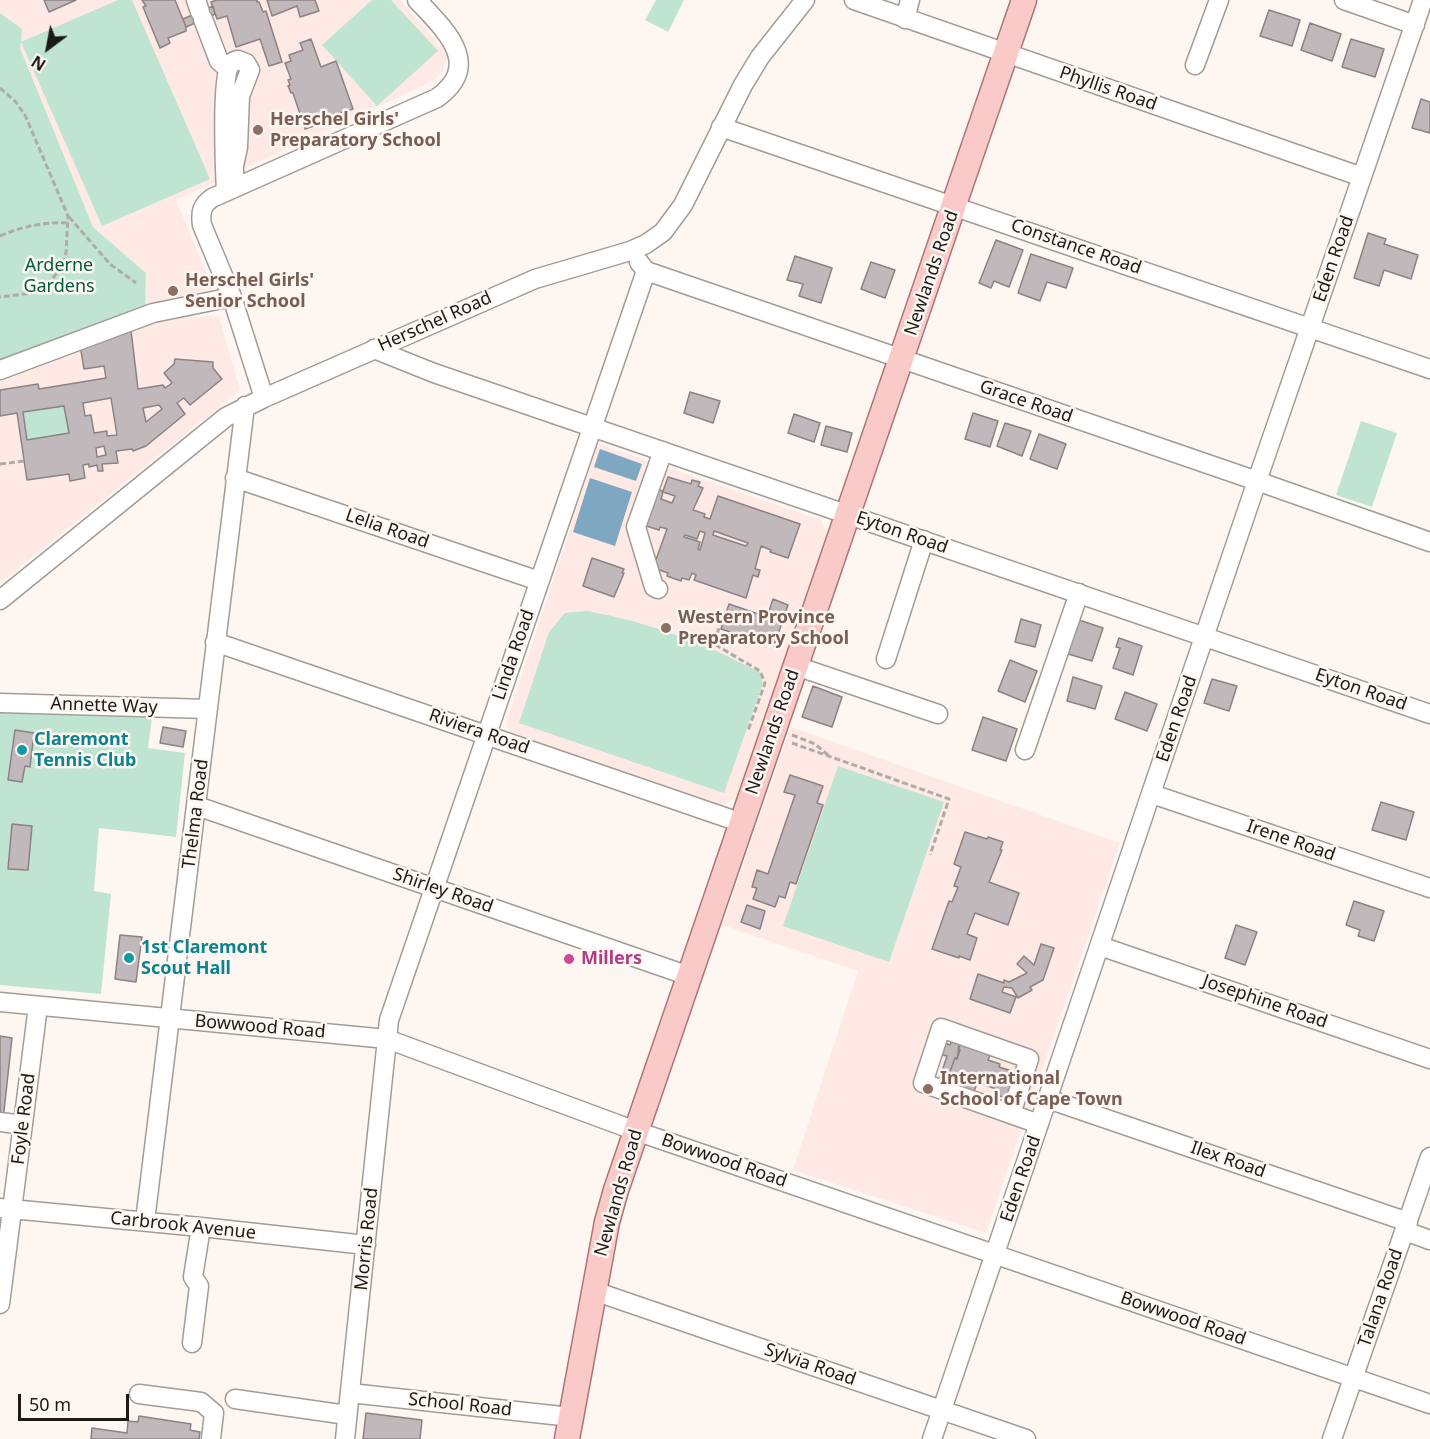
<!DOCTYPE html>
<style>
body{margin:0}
#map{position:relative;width:1430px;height:1439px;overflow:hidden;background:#fef7f1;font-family:"Noto Sans",sans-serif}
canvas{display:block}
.north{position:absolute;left:18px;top:18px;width:60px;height:60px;-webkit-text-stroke:4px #fef7f1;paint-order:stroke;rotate:212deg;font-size:16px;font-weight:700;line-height:24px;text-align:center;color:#1d1b18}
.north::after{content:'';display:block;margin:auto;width:21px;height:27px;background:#1d1b18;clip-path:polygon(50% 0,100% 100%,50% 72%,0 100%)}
.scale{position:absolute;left:18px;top:1394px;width:111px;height:27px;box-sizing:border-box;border:3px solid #1d1b18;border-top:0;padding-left:8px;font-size:18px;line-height:21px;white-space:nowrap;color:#1d1b18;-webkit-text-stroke:4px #fef7f1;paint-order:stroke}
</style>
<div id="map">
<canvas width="1430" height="1439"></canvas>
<div class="north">N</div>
<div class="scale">50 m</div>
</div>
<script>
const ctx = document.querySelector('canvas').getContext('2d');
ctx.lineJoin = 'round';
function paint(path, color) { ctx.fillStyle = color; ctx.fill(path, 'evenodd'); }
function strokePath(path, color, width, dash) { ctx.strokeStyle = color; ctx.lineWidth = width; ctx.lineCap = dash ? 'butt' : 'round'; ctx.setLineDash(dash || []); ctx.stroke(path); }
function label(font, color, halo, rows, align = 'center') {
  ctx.font = font + ' "Noto Sans",sans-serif'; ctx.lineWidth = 5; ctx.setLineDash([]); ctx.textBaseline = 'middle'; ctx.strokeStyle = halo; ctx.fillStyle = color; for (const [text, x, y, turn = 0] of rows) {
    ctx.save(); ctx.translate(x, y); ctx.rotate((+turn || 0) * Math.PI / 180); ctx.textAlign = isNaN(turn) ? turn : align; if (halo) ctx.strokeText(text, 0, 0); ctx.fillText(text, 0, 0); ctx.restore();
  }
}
const education = new Path2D(`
 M0 0H400L447 54 443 71 433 81 176 200 213 289 188 293 193 317 219 316 240 390 6 578 0 580V361L146 273 93 227 20 48 22 29 0 13Z
 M598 444 821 520 827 533 737 798 722 805 509 732 506 723Z
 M791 727 1120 843 986 1233 793 1170 858 971 723 925Z`);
const green = new Path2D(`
 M118 0H132L210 179 102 226 21 42 20 48 93 227 146 273 145 305 0 361V13L22 29 21 42Z
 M372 0H391L438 51 377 106 322 45Z
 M656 0H684L668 32 645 20Z
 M64 406 69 433 27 440 23 412Z
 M1361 421 1397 433 1372 507 1336 495Z
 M587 611C648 622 704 643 759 672L763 683 724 793 519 723 549 632 565 613Z
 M0 713 152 718 148 748 185 753 176 837 99 828 94 891 111 894 101 994 0 985Z
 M838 766 944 802 889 962 783 926Z`);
const water = new Path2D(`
 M600 449 642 464 636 481 594 467Z
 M590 478 632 492 615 546 573 532Z`);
const building = new Path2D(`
 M44 0H76L49 12Z
 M142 0H175L186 27V31L168 38 170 43 160 48 143 7 146 6Z
 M217 0H257V2H259L263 12 266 11 282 62 269 66 260 39 236 47 227 16 217 19 211 2Z
 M267 0H315L319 11 300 17 297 6 272 16Z
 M213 6 215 14 186 27 183 19Z
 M1269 10 1300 20 1292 46 1260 36Z
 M1310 23 1341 34 1332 61 1301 50Z
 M311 39 321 67 336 61 353 109 338 114 339 117 305 129 304 124H301L299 117H301L293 93H291L288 86 290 85 288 80 291 79 285 63 291 61 289 55 303 50 300 43Z
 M1351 39 1384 49 1375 77 1342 67Z
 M1421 99 1430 102V133L1412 128Z
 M1368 233 1386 239 1384 244 1418 255 1411 279 1384 270 1379 286 1354 278Z
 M996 240 1023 250 1009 287 994 281 991 288 979 283Z
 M1031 254 1073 268 1066 288 1047 282 1040 301 1018 293Z
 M795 256 832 268 821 303 799 296 803 284 787 280Z
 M871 262 895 270 885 298 861 289Z
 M131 330 138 389 163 385 165 388 172 383 164 373 174 364 175 359 213 362V368L222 379 190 405 184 398 177 403 185 414 146 446 133 451 132 449 116 451 118 463 102 464 103 471H98L97 465 89 467V464L83 465 85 478 70 481 69 474 27 480 17 413 0 416V390L38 384 39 389 106 378 104 366 84 369 80 345ZM111 398 117 435 107 436V431L94 433 91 415 85 416 83 403ZM159 405 162 409 146 422 143 408ZM64 406 69 433 27 440 23 412ZM104 446 106 455 97 457 96 448Z
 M690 392 720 401 713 423 684 413Z
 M973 413 998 421 990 447 965 439Z
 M794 414 820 423 814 442 788 433Z
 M1005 423 1031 431 1022 456 997 446Z
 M826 426 852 433 847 452 821 445Z
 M1039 434 1066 444 1057 469 1030 459Z
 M668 477 691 484 692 480 700 482 698 486 703 488 693 510 705 514 704 517 710 519 718 496 800 524 788 558 770 552 771 550 761 546 755 569 760 570 758 577 753 575 746 598 694 580 696 575 692 573 689 580 682 578 681 581 667 576 668 573 653 568 667 529 660 527 659 530 643 525 655 489 663 491ZM663 492 675 496 672 503 661 499ZM700 531 705 533 700 550 698 549 700 542 684 537 685 535 697 539ZM714 531 748 543 746 546 713 535Z
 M592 558 624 569 622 573H624L614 597 583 586Z
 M773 599 788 605 774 646 721 629 729 604 767 617Z
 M1021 619 1041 625 1035 647 1015 642Z
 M1079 620 1103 628 1092 661 1068 654Z
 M1119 638 1142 646 1133 675 1113 668 1120 648 1116 647Z
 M1010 660 1037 671 1025 702 998 691Z
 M1073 677 1102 686 1095 709 1067 701Z
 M1212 679 1237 686 1229 711 1204 703Z
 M813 686 842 697 832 727 802 717Z
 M1125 692 1157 704 1147 731 1115 719Z
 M983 717 1017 729 1006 761 972 750Z
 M163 727 186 731 183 747 160 743Z
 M15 730 34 733 30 767 25 766 22 782 8 780Z
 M790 775 823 786 817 803 823 805 796 884 790 882 785 898 779 896 775 907 753 899 757 888 752 887 757 870 768 874 795 795 784 792Z
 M1381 802 1414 812 1406 840 1372 830Z
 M12 824 32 826 28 870 8 869Z
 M965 832 987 839 988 837 1003 842 1000 850H1002L989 882 1019 893 1008 925 975 913 967 934 977 938 970 960 959 956V958L932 949 949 901 952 902 958 887 954 886 961 867 954 864Z
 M1354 901 1384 911 1374 941 1358 936 1360 930 1346 925Z
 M747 905 765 911 760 929 741 922Z
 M1236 925 1257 932 1245 965 1225 958Z
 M120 935 142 937 136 982 115 979Z
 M1041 944 1054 948 1043 980 1030 987 1032 990 1018 998 1012 988 1004 987 1002 992 1016 997 1010 1013 970 999 978 974 1004 983V980L1009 982 1027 973 1017 964 1024 956 1034 965Z
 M0 1036 12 1038 3 1120 0 1119Z
 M952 1039 960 1042 958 1049 960 1050 957 1059 955 1058 948 1077 976 1086 973 1095 938 1083 947 1056 939 1054 943 1042 950 1045Z
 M960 1042 987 1051 986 1054 990 1056 988 1060 1000 1064 999 1067 1015 1072 1006 1098 994 1094 996 1089 977 1082 976 1086 948 1077 955 1058 957 1059Z
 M366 1413 422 1420 420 1439H363Z
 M139 1416 191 1424 190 1430 200 1432 199 1439H91L92 1428 127 1433 128 1421 138 1422Z`);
const path = new Path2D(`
 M0 88 15 101 25 115 68 216 66 253 63 266 52 279 32 293 0 297
 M69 217 110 264 136 283
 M0 236C23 226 43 222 68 223
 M0 464 24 461
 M724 611 714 644 760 671 765 683 749 728 753 729
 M792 735 815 744 828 755
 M792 743 949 799 930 855`);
const minor = new Path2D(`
 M196 0 200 12
 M854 0 1362 177
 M1344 0 1415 25
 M203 19 219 61 228 69
 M905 19 910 0
 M1195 65 1219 0
 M721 127 1430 369
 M226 192C225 172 221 77 230 65 232 61 234 61 238 60L246 63 250 70 240 96 238 147 234 166V188
 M639 262 646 271 655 274 1257 481 1430 542
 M374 349 434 373 1430 714
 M0 370 153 313 232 297
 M264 398 232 297 202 225C200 212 202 205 212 198L437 98C484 64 444 29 417 0
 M235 478 539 581
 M658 589 654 587 636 527 663 451
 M0 600 226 417 264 398 535 279 630 251 646 244 663 232 683 205 743 85 760 57 805 0
 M215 642 742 823
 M886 659 924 540
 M796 666 938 714
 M0 703 208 709
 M1025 750 1079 593
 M1152 794 1430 888
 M197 806 689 976
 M1100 946 1430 1059
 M0 1002 387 1039 636 1131 1430 1404
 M1048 1099 1408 1222
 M1011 1114 1029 1059 941 1028 923 1083 1039 1124
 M0 1122 23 1125
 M0 1208 201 1227 366 1245
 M145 1221 245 406
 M1405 1231 1430 1240
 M594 1291 1026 1439
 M0 1304 38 1006
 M192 1343 199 1286 193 1277 201 1227
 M350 1393 571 1417
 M139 1394 201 1402 214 1413 211 1439
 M235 1399 347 1415
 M345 1439 389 1020 646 271
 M932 1439 1257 481 1423 0
 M1332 1439 1430 1157`);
const major = new Path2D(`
 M567 1439 607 1222 616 1190 1024 0`);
const markers = [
 [258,130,6,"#8d6e63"],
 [173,291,6,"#8d6e63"],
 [666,628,6,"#8d6e63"],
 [22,750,6,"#0f9aa8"],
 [129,958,6,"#0f9aa8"],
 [569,959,6,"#d1479c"],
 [928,1089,6,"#8d6e63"]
];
const streetNames = [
 ["Phyllis Road",1108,89,19],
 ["Constance Road",1076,247,19],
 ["Eden Road",1334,259,-71],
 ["Newlands Road",932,273,-71],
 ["Herschel Road",435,322,-24],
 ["Grace Road",1026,402,19],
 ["Lelia Road",387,529,19],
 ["Eyton Road",902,533,19],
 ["Linda Road",514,655,-71],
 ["Eyton Road",1361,690,19],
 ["Annette Way",104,706,2],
 ["Eden Road",1177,719,-71],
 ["Riviera Road",479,732,19],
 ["Newlands Road",773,732,-71],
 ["Thelma Road",196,814,-83],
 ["Irene Road",1291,841,19],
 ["Shirley Road",443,891,19],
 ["Josephine Road",1265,1002,19],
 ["Bowwood Road",260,1027,5],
 ["Foyle Road",24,1119,-83],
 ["Ilex Road",1228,1160,19],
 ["Bowwood Road",724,1161,19],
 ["Eden Road",1021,1179,-71],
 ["Newlands Road",619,1193,-74],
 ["Carbrook Avenue",183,1226,6],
 ["Morris Road",367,1239,-84],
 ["Talana Road",1381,1298,-71],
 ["Bowwood Road",1183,1319,19],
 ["Sylvia Road",810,1365,19],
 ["School Road",460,1405,6]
];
const educationNames = [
 ["Herschel Girls'",270,120],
 ["Preparatory School",270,141],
 ["Herschel Girls'",185,281],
 ["Senior School",185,302],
 ["Western Province",678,618],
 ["Preparatory School",678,639],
 ["International",940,1079],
 ["School of Cape Town",940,1100]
];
const parkNames = [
 ["Arderne",59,266],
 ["Gardens",59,287]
];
const cultureNames = [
 ["Claremont",34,740],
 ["Tennis Club",34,761],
 ["1st Claremont",141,948],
 ["Scout Hall",141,969]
];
const hotelNames = [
 ["Millers",581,959]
];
paint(education, '#fee9e5');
paint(green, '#bfe4d2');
paint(water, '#7ea7c2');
paint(building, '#c1b8bb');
strokePath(building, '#8b8285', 1.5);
strokePath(minor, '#a29c96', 21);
strokePath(major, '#ab7674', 27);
strokePath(path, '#b0aba6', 3, [6, 3]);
strokePath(minor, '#fff', 18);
strokePath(major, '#facac9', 24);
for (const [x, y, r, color] of markers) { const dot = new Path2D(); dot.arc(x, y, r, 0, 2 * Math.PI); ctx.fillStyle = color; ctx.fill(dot); strokePath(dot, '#fef7f1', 2); }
label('18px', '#1d1b18', '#fef7f1', streetNames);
label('bold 18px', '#785e54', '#fef7f1', educationNames, 'left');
label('18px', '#005c40', '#fef7f1', parkNames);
label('bold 18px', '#0d838f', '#fef7f1', cultureNames, 'left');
label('bold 18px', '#b23c85', '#fef7f1', hotelNames, 'left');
</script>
